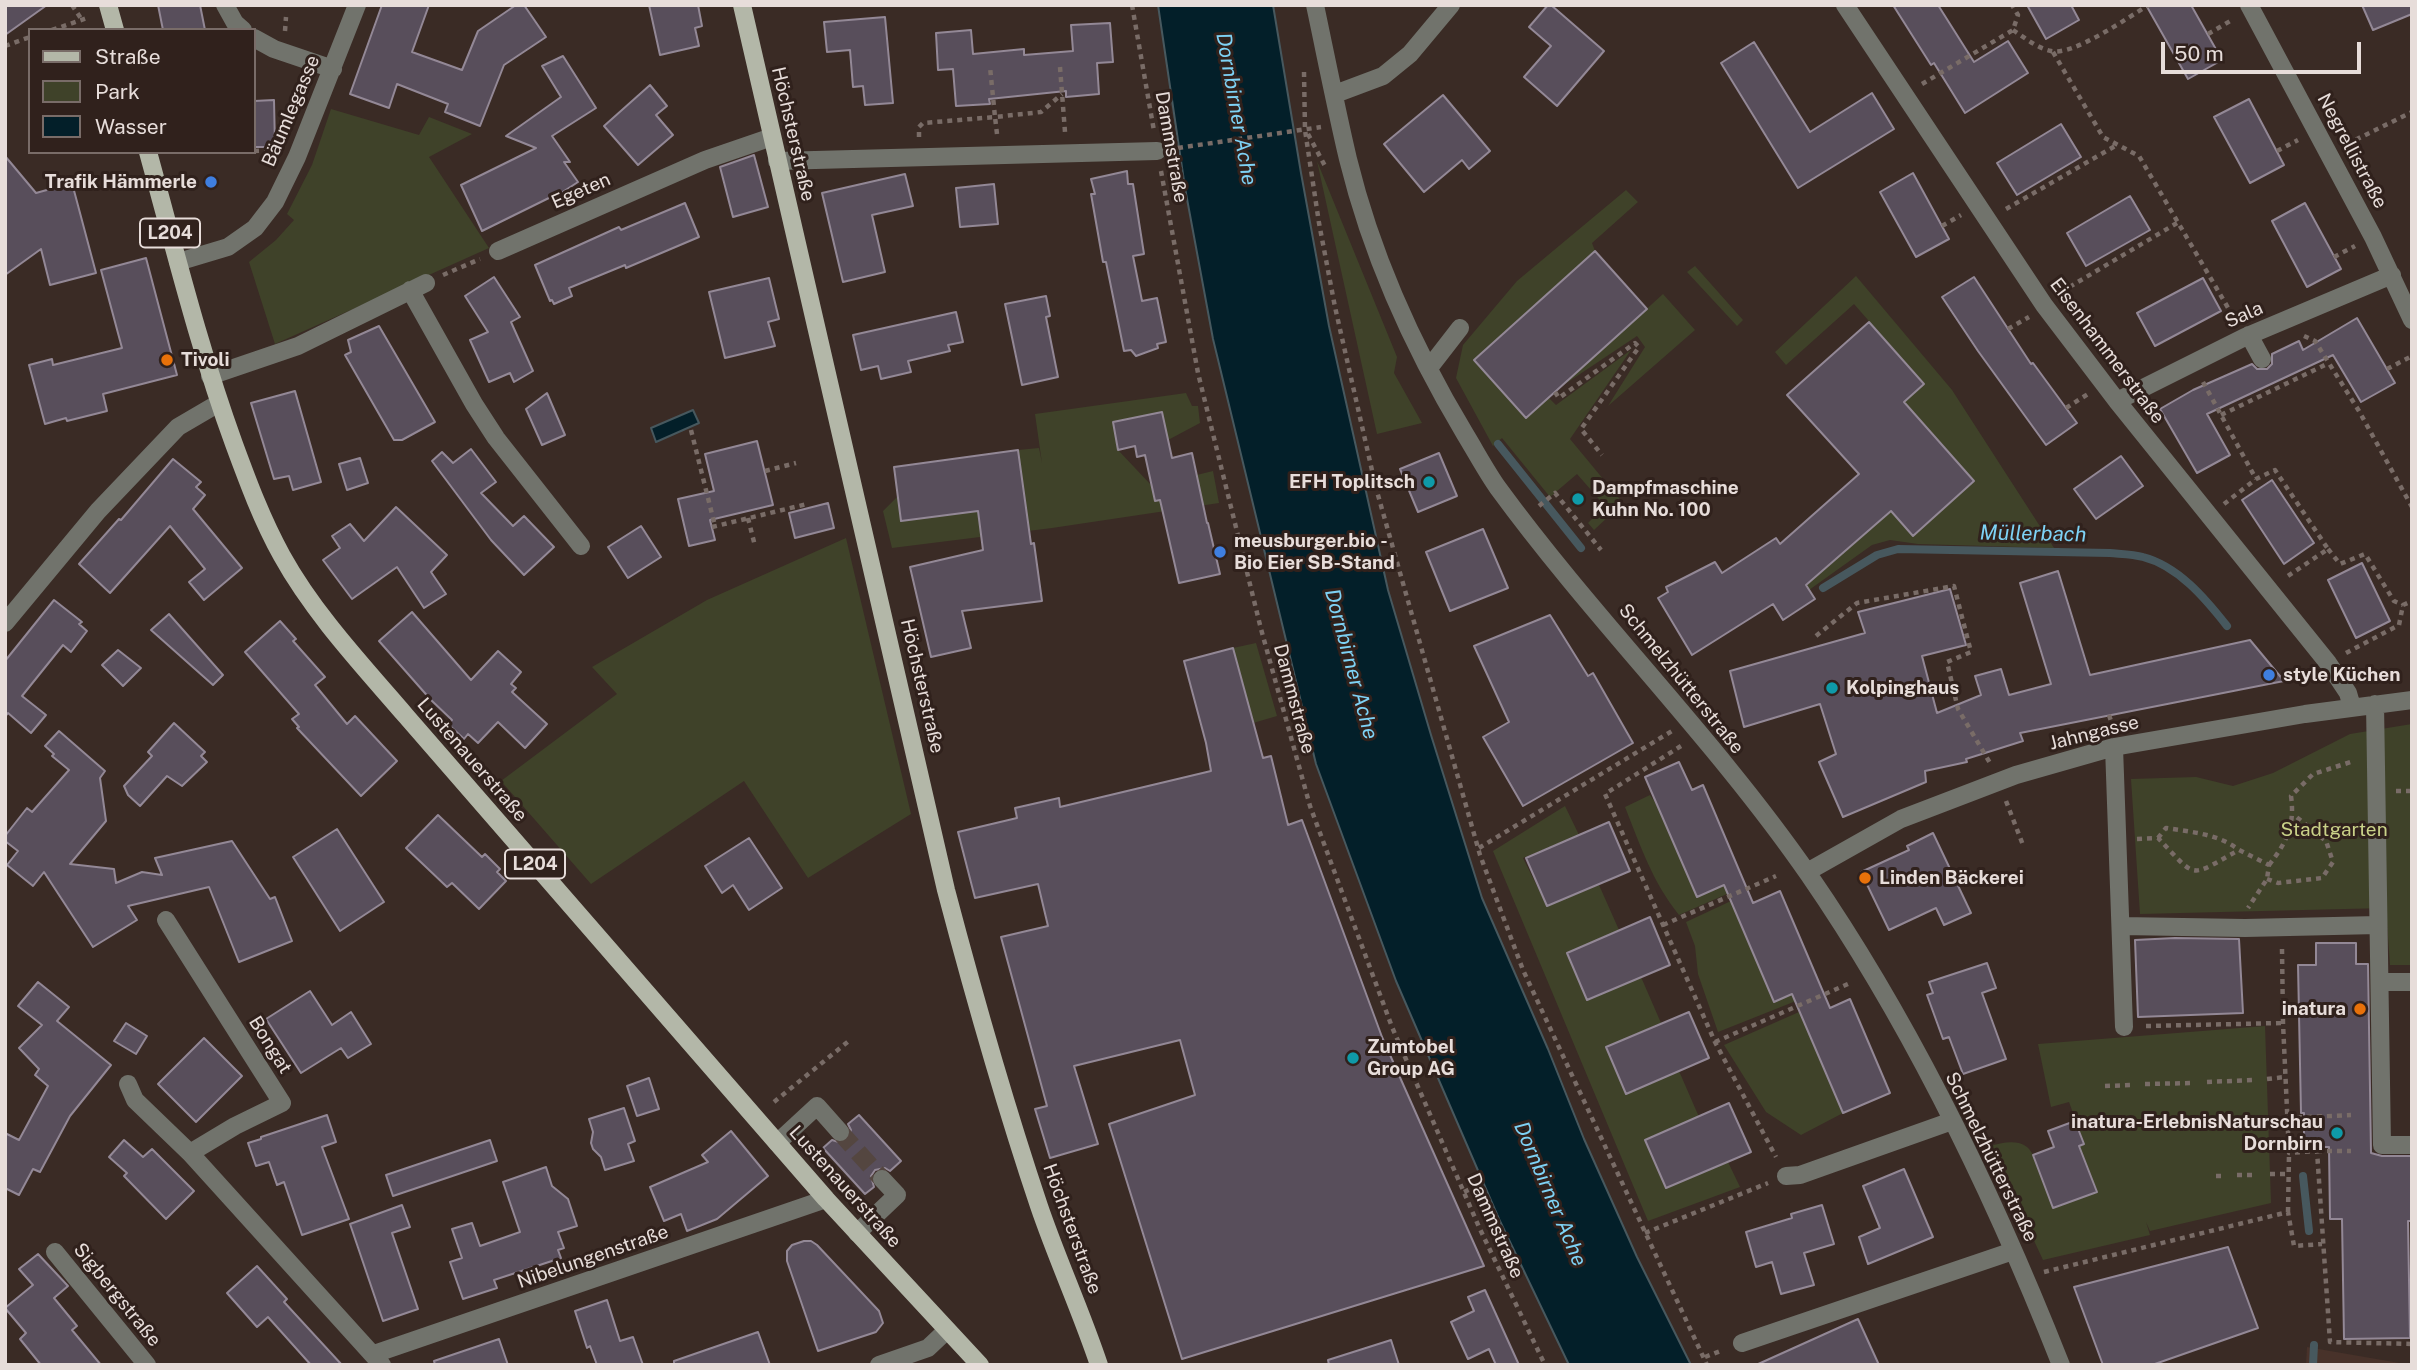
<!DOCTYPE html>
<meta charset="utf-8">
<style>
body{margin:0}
#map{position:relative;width:2417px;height:1370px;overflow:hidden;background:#3a2b25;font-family:"Public Sans",sans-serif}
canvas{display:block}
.frame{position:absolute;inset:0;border:7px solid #e7ddda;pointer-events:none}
.legend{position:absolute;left:28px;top:28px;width:228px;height:126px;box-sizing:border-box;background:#30211c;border:2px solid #796c68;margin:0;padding:9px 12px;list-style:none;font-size:21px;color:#e7ddda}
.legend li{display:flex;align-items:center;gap:14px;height:35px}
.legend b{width:35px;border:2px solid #796c68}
.scale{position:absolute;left:2161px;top:42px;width:200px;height:32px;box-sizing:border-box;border:4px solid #e7ddda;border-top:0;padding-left:9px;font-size:21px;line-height:24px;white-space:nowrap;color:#e7ddda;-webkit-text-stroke:5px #30211c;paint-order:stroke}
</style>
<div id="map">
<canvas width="2417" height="1370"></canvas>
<div class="frame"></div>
<ul class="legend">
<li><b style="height:9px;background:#b3b7a8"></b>Straße</li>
<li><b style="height:19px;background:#3f4229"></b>Park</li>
<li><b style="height:19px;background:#031f29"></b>Wasser</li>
</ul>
<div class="scale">50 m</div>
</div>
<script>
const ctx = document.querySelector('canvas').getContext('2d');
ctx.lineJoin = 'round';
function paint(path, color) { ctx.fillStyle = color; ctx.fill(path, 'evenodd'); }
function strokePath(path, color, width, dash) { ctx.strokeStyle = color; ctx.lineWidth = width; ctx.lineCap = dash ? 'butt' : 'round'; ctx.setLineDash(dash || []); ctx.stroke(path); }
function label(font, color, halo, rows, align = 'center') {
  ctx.font = font + ' "Public Sans",sans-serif'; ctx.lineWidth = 6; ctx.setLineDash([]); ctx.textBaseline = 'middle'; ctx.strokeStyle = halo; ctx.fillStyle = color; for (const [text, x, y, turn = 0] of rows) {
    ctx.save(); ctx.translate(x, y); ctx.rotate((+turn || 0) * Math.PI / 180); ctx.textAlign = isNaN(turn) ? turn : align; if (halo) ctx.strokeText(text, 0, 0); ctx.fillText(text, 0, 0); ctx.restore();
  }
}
const built = new Path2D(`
 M2307 1347 2411 1365H2306Z`);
const green = new Path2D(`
 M331 109 419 135 429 117 472 134 429 157 489 248 275 344 249 262 276 240 294 220 287 214 312 165Z
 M1317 161 1397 357 1394 373 1422 423 1377 434Z
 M1626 190 1638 202 1592 243 1595 251 1474 360 1526 418 1549 398 1556 405 1631 350 1570 439 1623 503 1594 530 1588 523 1605 506 1577 474 1550 497 1502 438 1493 446 1456 378 1463 345 1517 281Z
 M1695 266 1743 320 1737 326 1687 272Z
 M1856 276 1952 390 2054 548 1918 544 1890 540 1872 545 1809 590 1806 586 1891 511 1913 535 1904 402 1924 384 1854 304 1786 365 1775 352Z
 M1663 294 1695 330 1608 406 1645 347 1637 336 1562 386Z
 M1186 393 1192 406H1198L1200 423 1168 440 1162 412 1113 422 1118 450 1152 486 1213 471 1219 503 1052 528 892 548 883 511 898 496 902 521 1025 505 1018 450 1039 448 1042 463 1035 414Z
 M846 538 911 814 808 878 744 781 591 884 501 781 617 694 592 667 707 600Z
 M1256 643 1277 716 1253 723 1233 648Z
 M2412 724V965H2390L2386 908 2140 914 2131 779 2196 777 2233 786 2273 773 2350 734Z
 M1650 795 1657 805 1697 896 1732 882 1736 890 1679 915C1652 881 1641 847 1625 807Z
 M1565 806 1579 835 1523 858 1547 906 1599 885 1619 930 1567 953 1587 1000 1641 977 1661 1023 1606 1047 1626 1094 1679 1071 1699 1117 1645 1140 1666 1188 1728 1162 1740 1187 1648 1221 1493 851Z
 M1731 901 1774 1002 1808 988 1811 995 1718 1032 1698 974 1695 946 1686 922Z
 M1815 1005 1803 1019 1843 1113 1801 1135 1766 1112 1724 1045Z
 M2265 1026 2271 1203 2150 1231 2146 1222 2150 1235 2043 1260 1990 1146C2001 1143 2017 1139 2027 1147 2038 1156 2048 1194 2053 1208L2097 1191 2079 1146 2084 1143 2069 1102 2051 1107 2038 1044Z`);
const water = new Path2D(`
 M1158 5H1273L1301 173 1329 326 1388 590 1431 735 1482 898 1548 1049 1584 1139 1637 1257 1691 1365H1569L1499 1219 1396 981 1316 764 1213 339 1185 188Z
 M693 410 699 423 656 442 651 428Z`);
const stream = new Path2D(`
 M1498 444 1581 548
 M1823 588 1877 555 1898 549 2110 553C2121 554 2133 554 2143 557 2178 566 2205 598 2227 626
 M2303 1176 2309 1231
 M2313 1365 2314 1345`);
const building = new Path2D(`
 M5 5H47L5 35Z
 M158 5H200L205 30H163Z
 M382 5H429L412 52 462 70 478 31 516 5H524L546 37 504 65 480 126 445 112 448 104 397 84 389 108 350 94Z
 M649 5H698L702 26 695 28 699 46 660 55Z
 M1548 5H1551L1604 51 1557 106 1524 77 1551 46 1529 27Z
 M1893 5H1938L1974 62 2008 41 2028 73 1965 113 1934 63 1931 65Z
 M2027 5H2071L2079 20 2046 39Z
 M2146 5H2191L2222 60 2188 79Z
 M2362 5H2412V14L2373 30Z
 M885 17 893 103 865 105 863 86 853 87 850 50 827 52 824 22Z
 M1110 23 1113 62 1097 63 1099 94 1066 97V91L989 99 990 104 956 106 953 69 938 70 936 33 971 30 973 54 1024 49V55L1073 51 1071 25Z
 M1754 42 1810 132 1872 93 1894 129 1798 188 1721 63Z
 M563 56 596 108 552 136 570 162H564L578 182 558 195 557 194 482 231 461 185 536 148 506 136 561 97 542 66Z
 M650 85 667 106 656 115 673 135 638 165 604 126Z
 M1443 95 1490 151 1469 169 1462 160 1424 192 1384 144Z
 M2249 99 2284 165 2250 183 2214 117Z
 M274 100 275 147H254V101Z
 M2061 124 2081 157 2017 195 1997 163Z
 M754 155 768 207 733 217 720 167Z
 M5 156 36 193 72 183 96 273 50 285 41 249 5 275Z
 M1127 171 1128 184H1133L1144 254 1133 256 1142 301 1157 298 1166 342 1157 344 1158 348 1136 356 1131 350 1124 351 1106 262H1103L1091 194H1095L1091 179Z
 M1913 173 1949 239 1916 257 1880 192Z
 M905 174 913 206 872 215 885 272 843 282 822 193Z
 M994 184 998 224 960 227 956 188Z
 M2130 196 2150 230 2086 266 2067 233Z
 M685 203 699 237 626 268 625 265 569 288 572 296 554 304 552 300 550 301 535 265 619 227 621 230Z
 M2305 203 2341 269 2307 287 2272 221Z
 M1595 251 1647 309 1526 418 1474 360Z
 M146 258 177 375 103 394 107 411 67 421 66 418 45 424 29 365 52 359 53 365 122 348 101 270Z
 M494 277 520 317 511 322 533 371 514 382 510 373 489 382 470 340 488 332 465 296Z
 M1974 277 2031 364 2033 363 2077 423 2046 445 1978 351 1942 297Z
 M769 278 779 319 768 322 775 346 725 358 709 292Z
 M2203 278 2221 311 2155 346 2137 313Z
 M1046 296 1050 316 1046 317 1058 377 1022 385 1005 304Z
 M956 312 963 342 948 345 950 351 908 361 911 372 881 379 878 366 861 370 853 335Z
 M2357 318 2395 383 2361 402 2333 355 2207 414 2230 455 2197 473 2160 409 2193 390 2252 364 2257 369H2267L2272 364V354L2299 341 2303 350Z
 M1869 322 1924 384 1904 402 1974 481 1913 536 1891 511 1806 585 1815 599 1783 620 1773 604 1692 655 1658 598 1668 592 1666 587 1715 562 1722 573 1776 538 1780 544 1859 474 1787 395Z
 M379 326 435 422 402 440H394L345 355 351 352 348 340Z
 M295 391 321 482 293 490 289 476 274 479 251 403Z
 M547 393 565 435 542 445 526 409Z
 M1162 412 1172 458 1192 453 1207 523H1208L1220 574 1179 583 1160 500 1155 501 1145 455 1137 457 1135 446 1118 450 1113 422Z
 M757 441 773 505 710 520 715 540 689 546 678 499 714 491 705 454Z
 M471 449 496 482 481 493 513 526 524 516 554 547 524 575 491 540 432 461 442 452 453 463Z
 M1018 450 1031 544 1034 543 1042 601 962 611 971 648 931 657 910 567 983 550 978 511 901 521 894 467Z
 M1439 453 1457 496 1418 512 1400 469Z
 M2121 456 2143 486 2096 519 2074 489Z
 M360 458 368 483 347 490 339 464Z
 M173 459 201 482 196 487 205 495 193 509 242 568 204 600 189 582 205 569 170 526 110 593 79 564 119 519 121 520Z
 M2272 480 2314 543 2284 564 2242 500Z
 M828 503 834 528 795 538 789 513Z
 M396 507 447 555 431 572 446 594 424 608 397 567 352 599 323 560 340 548 332 536 350 524 364 541Z
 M641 526 661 557 628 578 608 547Z
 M1483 529 1508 588 1450 611 1426 552Z
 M2362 563 2390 621 2356 638 2328 580Z
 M2058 571 2090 675 2250 640 2284 681 2020 733 2023 741 1966 759 1967 762 1925 771 1926 782 1843 817 1819 762 1836 754 1820 704 1744 727 1730 671 1865 633 1858 612 1950 589 1966 645 1922 656 1937 713 1981 695 1975 676 2001 669 2009 695 2051 684 2020 583Z
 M54 600 82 622 79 624 87 631 71 652 63 645 22 696 46 715 31 733 8 713 5 717V661Z
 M412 612 471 680 498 651 521 672 511 684 516 688 512 692 547 724 525 748 498 722 478 743 468 734 464 739 448 724 452 720 431 700 379 641Z
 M169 614 223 675 213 685 151 630Z
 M1550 615 1588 676 1593 673 1633 743 1523 806 1483 737 1509 722 1474 646Z
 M280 621 296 639 293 641 325 677 315 685 347 724 355 716 397 761 361 796 297 728 299 727 292 719 299 714 245 652Z
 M1233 648 1263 758 1271 756 1288 825 1302 820 1382 1037 1484 1266 1182 1359 1109 1124 1195 1095 1180 1040 1074 1066 1098 1144 1050 1158 1035 1109 1047 1106 1001 937 1048 926 1038 884 975 898 958 832 1017 818 1015 808 1059 798 1060 807 1211 771 1206 743 1184 661Z
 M118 650 141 668 123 686 102 665Z
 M174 723 205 752 201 756 207 762 182 786 167 776 140 806 128 795 124 786 152 756 148 752Z
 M59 731 105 771 100 778 106 821 70 864 114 869 116 883 142 872 162 875 155 858 232 841 270 899 275 897 292 941 239 962 209 887 128 906 137 920 93 947 44 872 33 886 7 865 18 851 5 841V836L27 808 32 812 69 770 52 756 54 754 45 746Z
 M1679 762 1692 790 1703 785 1753 903 1780 891 1830 1008 1850 999 1890 1093 1843 1113 1792 994 1774 1002 1724 885 1697 897 1645 777Z
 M438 815 482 857 485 854 500 869 497 872 506 881 479 909 452 883 447 887 406 848Z
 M1609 822 1630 871 1547 906 1526 858Z
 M337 829 384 902 340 931 293 857Z
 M1933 833 1971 913 1944 925 1936 908 1889 930 1861 872 1909 850 1907 846Z
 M749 838 782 888 749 910 733 885 722 893 705 866Z
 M1650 917 1670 965 1587 1000 1567 953Z
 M2175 938 2239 939 2243 1013 2138 1017 2135 940Z
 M2316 943H2356V964H2368L2371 1153 2382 1156H2412V1221H2408L2410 1338 2344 1339 2342 1219H2330L2329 1147H2304V1113H2301L2298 965H2316Z
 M1987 963 1996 988 1982 993 2006 1059 1963 1074 1949 1037 1943 1039 1927 995 1933 993 1929 982Z
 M38 982 69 1007 57 1021 111 1065 70 1116 40 1172 33 1169 19 1195 5 1188V1133L19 1140 48 1086 35 1075 39 1069 19 1048 42 1025 18 1006Z
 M310 991 332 1025 351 1012 371 1044 348 1058 341 1048 301 1073 266 1019Z
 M1689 1012 1709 1058 1626 1094 1606 1047Z
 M126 1023 147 1036 136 1054 114 1041Z
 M204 1038 242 1076 196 1122 158 1084Z
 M649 1078 659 1109 637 1116 627 1086Z
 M1729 1103 1751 1152 1666 1188 1645 1140Z
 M624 1108 635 1141 628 1144 634 1161 605 1170 601 1157 593 1149 591 1143 593 1132 589 1119Z
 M327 1115 336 1142 322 1147 349 1219 302 1235 284 1182 277 1185 269 1162 256 1166 248 1143 261 1139V1137Z
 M859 1115 901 1161 890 1171 885 1168 875 1170 871 1176 874 1187 865 1194 823 1148 832 1140 842 1143 848 1140 851 1130 848 1124Z
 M2075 1121 2084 1144 2079 1146 2097 1192 2053 1208 2033 1155 2054 1147 2048 1131Z
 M731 1131 768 1176 717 1219 687 1231 681 1214 664 1221 650 1187 708 1162 702 1155Z
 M124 1140 143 1157 152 1149 194 1191 166 1219 124 1176 127 1173 109 1157Z
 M490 1140 497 1161 393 1196 386 1175Z
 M546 1167 552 1186 568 1199 577 1226 558 1232 564 1248 558 1250 561 1258 494 1280 497 1288 463 1299 450 1262 462 1258 452 1229 472 1223 480 1246 520 1232 503 1182Z
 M1904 1169 1933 1237 1868 1264 1859 1237 1880 1228 1863 1186Z
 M402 1205 410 1227 392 1233 418 1309 383 1321 350 1224Z
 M1822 1205 1834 1244 1804 1253 1814 1285 1781 1294 1772 1262 1756 1267 1746 1232 1792 1218 1791 1214Z
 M804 1241H811L817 1245 879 1311 883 1323 876 1332 818 1351 787 1261V1251L792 1245Z
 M2228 1247 2258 1328 2152 1365H2103L2074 1287Z
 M38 1254 68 1286 54 1298 77 1326 72 1330 101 1365H41L20 1339 26 1333 5 1308 33 1285 19 1269Z
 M257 1266 287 1299 284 1302 342 1365H311L268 1317 257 1327 227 1293Z
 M1485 1290 1519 1365H1496L1489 1349 1468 1359 1451 1322 1474 1311 1468 1297Z
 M607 1300 620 1341 633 1337 643 1365H597L590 1346 587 1348 575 1311Z
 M1858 1319 1879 1365H1756Z
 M758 1332 770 1365H674V1361Z
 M499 1339 508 1365H435L434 1361Z
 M1391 1340 1399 1365H1329L1328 1360Z`);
const minorTunnel = new Path2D(`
 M840 1132 882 1179`);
const path = new Path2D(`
 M72 5 82 20
 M1132 5 1154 131
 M52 30 87 18
 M2013 30C2025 38 2037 48 2051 51 2074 56 2128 17 2149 5
 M285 31 286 17
 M2208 34 2232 20
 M5 46 30 37
 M2053 52 2103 137 2139 156 2234 318
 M1060 67 1065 132
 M1304 72 1305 130 1319 223 1335 307 1376 488 1480 855 1523 970 1707 1365
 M1922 84 2013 30 2018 15 2012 5
 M997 134 995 117 1041 112 1062 94
 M1308 134 1325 166
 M919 137V127L923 123 995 117 990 67
 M2347 144 2412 112
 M1178 148 1321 127
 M254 151 276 150
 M2277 151 2298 140
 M1161 171 1198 373 1261 629 1310 806 1392 1027 1479 1227 1545 1365
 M2006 209 2117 145
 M1942 226 1961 215
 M2334 257 2355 246
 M443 275 480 259
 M2061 292 2177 223
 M2008 329 2029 317
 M2304 336 2315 341 2359 411 2412 507
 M2387 369 2412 356
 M2203 382 2256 479
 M1555 392 1559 398 1635 343 1639 347 1581 429 1602 455
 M2066 408 2088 394
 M2221 415 2329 363
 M691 430 715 526
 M765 471 796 463
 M2224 504 2256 479 2275 470 2328 549 2285 578
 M1539 506 1555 493 1601 550
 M748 518 755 546
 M712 527 807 504
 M2328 549 2340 564 2365 554 2394 601 2403 605
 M1816 636 1857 603 1954 586 1971 652 1947 662 1958 709 1990 763
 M2346 653 2399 625 2403 605 2412 601
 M2109 715 2112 724
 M1681 746 1605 794 1715 1042 1776 1157
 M2396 791H2412
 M2006 801 2023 845
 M2158 838 2166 828C2191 832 2219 834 2239 850
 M2137 839 2158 838C2198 880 2188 878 2239 850L2269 865 2267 879 2248 908
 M1479 848 1672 731
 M2269 865C2287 842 2295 825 2291 796L2313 774 2354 761
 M2267 879 2278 883 2322 878 2333 862 2326 841 2294 815
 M1663 925 1776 876
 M2282 949 2283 1023 2289 1153 2317 1151 2330 1342 2412 1344
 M2146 1026 2283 1023
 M1715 1042 1848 984
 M2267 1079 2285 1077
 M2207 1082 2253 1080
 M2145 1084 2194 1083
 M2105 1086 2132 1085
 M774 1102 850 1040
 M2287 1118 2351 1115
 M2317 1151H2351
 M2270 1174H2289
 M2237 1175H2256
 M2216 1176H2225
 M1464 1192 1477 1186
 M2288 1212 2289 1154
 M1645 1233 1768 1183
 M2044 1272 2288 1212 2294 1246 2322 1244
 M1705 1357 1723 1350`);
const minor = new Path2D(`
 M225 5 235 23 243 30
 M1315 5C1326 57 1336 108 1348 159 1372 257 1414 349 1465 434 1476 452 1486 471 1498 488 1596 622 1715 739 1809 875 1913 1026 1994 1195 2061 1365
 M1845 5 2044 305 2117 401 2328 663 2348 693 2352 707
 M2249 5 2373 237 2412 320
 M254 38 274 49 333 69
 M1335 94 1383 76 1410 54 1451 5
 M777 161 1157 151
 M498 251 705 160 772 137
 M178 262 228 247 255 228 275 202 297 157 357 5
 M410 290 474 404 496 438 581 546
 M2249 335 2262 359
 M1429 368 1460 328
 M210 376 298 346 426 283
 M2117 401 2245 337 2392 275
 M5 623 98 511 178 427 219 403
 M2375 704 2382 1145H2412
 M2114 747 2124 1027
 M1807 872 1901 819 2016 775 2114 747 2305 714 2412 700
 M166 920 282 1103 235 1126 190 1153
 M2121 926 2245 928 2378 925
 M2380 982H2412
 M128 1084 135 1100 190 1153 382 1365
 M777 1143 817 1106 840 1132
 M1786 1176 1800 1175 1952 1121
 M857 1233 897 1195 882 1179
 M55 1252 147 1365
 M1742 1343 2013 1251
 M374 1354 826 1199
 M879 1365 928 1348 946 1331`);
const major = new Path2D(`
 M108 5 115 30
 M742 5 946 890C974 996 1004 1102 1039 1206 1057 1259 1081 1311 1099 1365
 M148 152C175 250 199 348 234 444 248 482 262 520 282 556 314 614 364 667 406 716L826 1199 980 1365`);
const markers = [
 [211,182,7,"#3f7fe0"],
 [167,360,7,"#e8710a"],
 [1429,482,7,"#0f9aa8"],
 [1578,499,7,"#0f9aa8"],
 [1220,552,7,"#3f7fe0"],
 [2269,675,7,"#3f7fe0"],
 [1832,688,7,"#0f9aa8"],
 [1865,878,7,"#e8710a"],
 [2360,1009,7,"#e8710a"],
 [1353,1058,7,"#0f9aa8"],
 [2337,1133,7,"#0f9aa8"]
];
const shields = [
 [170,233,60],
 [535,864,60]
];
const shieldNames = [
 ["L204",170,233],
 ["L204",535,864]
];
const streetNames = [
 ["Bäumlegasse",291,111,-67],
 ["Höchsterstraße",793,134,77],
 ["Dammstraße",1171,147,80],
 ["Negrellistraße",2352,151,62],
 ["Egeten",581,191,-24],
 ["Sala",2244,315,-24],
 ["Eisenhammerstraße",2107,351,53],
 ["Schmelzhütterstraße",1681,679,51],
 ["Höchsterstraße",922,686,77],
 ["Dammstraße",1294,699,75],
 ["Jahngasse",2094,733,-14],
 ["Lustenauerstraße",472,760,49],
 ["Bongat",270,1045,58],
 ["Schmelzhütterstraße",1991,1157,64],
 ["Lustenauerstraße",845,1187,48],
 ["Dammstraße",1495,1226,66],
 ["Höchsterstraße",1072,1229,70],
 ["Nibelungenstraße",593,1257,-19],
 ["Sigbergstraße",117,1295,51]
];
const poiNames = [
 ["Trafik Hämmerle",197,182,"right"],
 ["Tivoli",181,360],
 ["EFH Toplitsch",1415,482,"right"],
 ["Dampfmaschine",1592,488],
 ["Kuhn No. 100",1592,510],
 ["meusburger.bio -",1234,541],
 ["Bio Eier SB-Stand",1234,563],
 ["style Küchen",2283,675],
 ["Kolpinghaus",1846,688],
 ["Linden Bäckerei",1879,878],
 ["inatura",2346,1009,"right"],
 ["Zumtobel",1367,1047],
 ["Group AG",1367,1069],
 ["inatura-ErlebnisNaturschau",2323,1122,"right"],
 ["Dornbirn",2323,1144,"right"]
];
const parkNames = [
 ["Stadtgarten",2334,830]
];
const waterNames = [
 ["Dornbirner Ache",1236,109,80],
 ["Müllerbach",2033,534,1],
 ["Dornbirner Ache",1351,664,75],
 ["Dornbirner Ache",1550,1194,67]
];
paint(built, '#48322a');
paint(green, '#3f4229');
paint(water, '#031f29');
strokePath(water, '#47585e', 2);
strokePath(stream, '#47585e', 8);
paint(building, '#584e5b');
strokePath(building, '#938896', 2);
strokePath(minorTunnel, '#544640', 18, [18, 9]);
strokePath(path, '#796c67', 4.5, [5, 5]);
strokePath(minor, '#71736c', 18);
strokePath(major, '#b3b7a8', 18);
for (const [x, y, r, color] of markers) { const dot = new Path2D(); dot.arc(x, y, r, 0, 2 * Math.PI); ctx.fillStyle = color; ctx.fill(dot); strokePath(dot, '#30211c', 2.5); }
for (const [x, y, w] of shields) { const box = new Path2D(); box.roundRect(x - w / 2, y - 14.5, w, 29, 5); ctx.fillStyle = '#30211c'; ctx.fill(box); strokePath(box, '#e7ddda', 2); }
label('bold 18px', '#e7ddda', null, shieldNames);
label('19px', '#e7ddda', '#30211c', streetNames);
label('bold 19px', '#e7ddda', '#30211c', poiNames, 'left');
label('19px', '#cad289', '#30211c', parkNames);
label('italic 21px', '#7ed2f5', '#30211c', waterNames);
</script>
